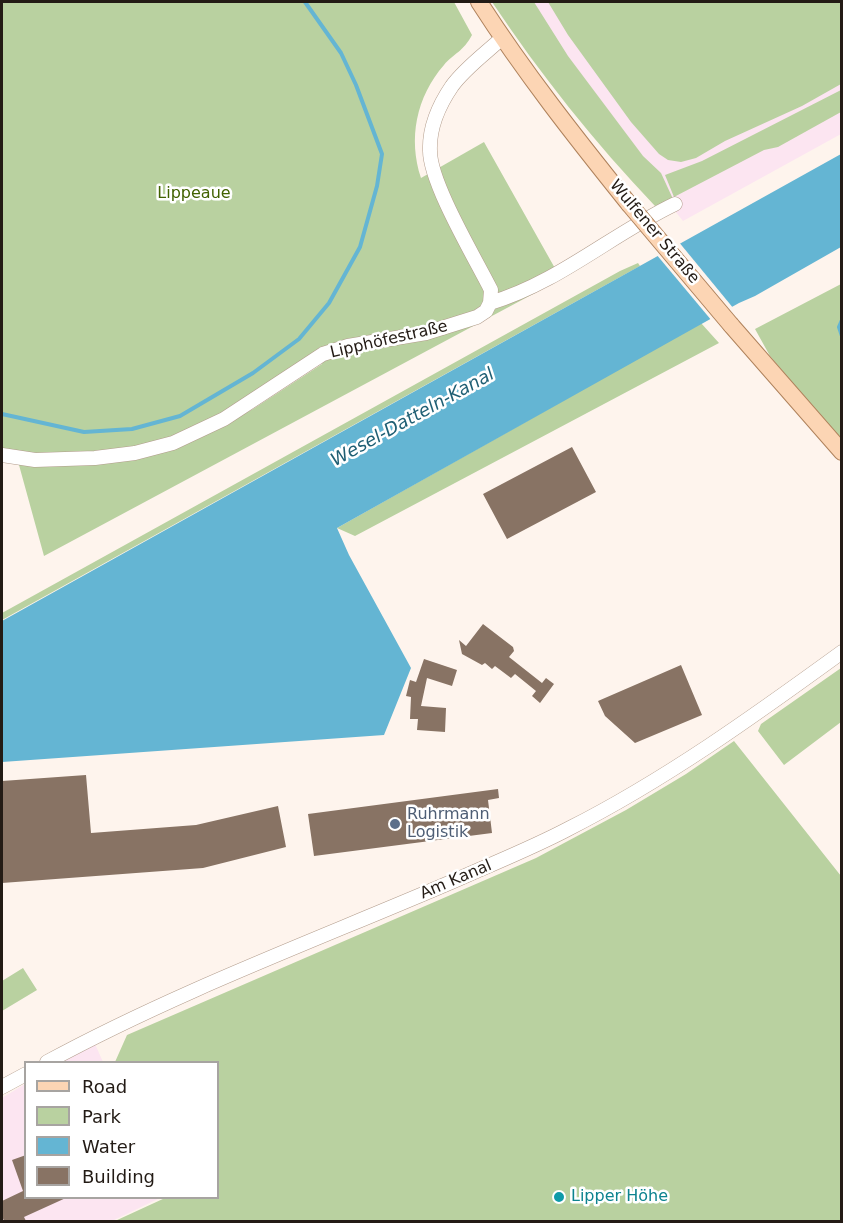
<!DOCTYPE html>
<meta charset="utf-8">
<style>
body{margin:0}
#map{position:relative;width:843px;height:1223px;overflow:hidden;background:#fef4ed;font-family:"DejaVu Sans",sans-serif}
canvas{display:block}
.frame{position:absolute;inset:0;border:3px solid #231b15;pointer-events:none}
.legend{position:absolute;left:24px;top:1061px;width:195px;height:138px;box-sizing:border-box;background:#fff;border:2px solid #a7a4a1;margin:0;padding:8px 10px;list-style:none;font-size:18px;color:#231b15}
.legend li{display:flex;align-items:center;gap:12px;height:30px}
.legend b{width:30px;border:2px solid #a7a4a1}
</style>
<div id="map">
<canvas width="843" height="1223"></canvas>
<div class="frame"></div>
<ul class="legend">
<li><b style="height:8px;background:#fcd5b4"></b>Road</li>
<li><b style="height:16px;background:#b9d1a0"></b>Park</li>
<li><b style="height:16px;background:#64b5d3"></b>Water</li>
<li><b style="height:16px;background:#887364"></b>Building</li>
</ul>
</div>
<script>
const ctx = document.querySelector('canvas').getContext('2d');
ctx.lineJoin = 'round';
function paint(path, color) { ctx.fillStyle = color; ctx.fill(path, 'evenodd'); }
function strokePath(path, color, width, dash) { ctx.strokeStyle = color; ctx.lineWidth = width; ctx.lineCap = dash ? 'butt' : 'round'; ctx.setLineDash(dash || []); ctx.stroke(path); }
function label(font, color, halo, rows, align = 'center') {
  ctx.font = font + ' "DejaVu Sans",sans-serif'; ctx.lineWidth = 5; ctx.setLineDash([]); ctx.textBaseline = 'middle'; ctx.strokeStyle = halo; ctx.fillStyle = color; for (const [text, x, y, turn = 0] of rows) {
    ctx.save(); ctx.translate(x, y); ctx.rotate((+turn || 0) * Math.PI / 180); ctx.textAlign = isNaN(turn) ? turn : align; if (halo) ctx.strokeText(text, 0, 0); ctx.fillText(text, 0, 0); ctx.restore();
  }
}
const industrial = new Path2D(`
 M530 2H841V134L683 221 595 112Z
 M95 1044 103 1062H63Z
 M25 1084 26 1198H160L112 1221H2V1098Z`);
const green = new Path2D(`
 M2 2H454L472 35C463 52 454 53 444 65 416 97 408 139 421 178L484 142 561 279 44 556 19 465H80L175 448 200 438 253 409 322 364 324 350 191 437 136 454 2 453Z
 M492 2H534L568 56 643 156 661 173 673 199 655 206C595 143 540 74 492 2Z
 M548 2H841V84L802 106 725 141 696 158 681 162 668 160 659 154 631 122 568 35Z
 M841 90V112L778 147 764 150 674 197 665 175 702 161Z
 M638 263 640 266 2 620V613L620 271Z
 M841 284V441L770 356 755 329Z
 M701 323 719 343 355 536 337 528Z
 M841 668V722L784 765 758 731 761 724Z
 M734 741 841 876V1221H115L165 1198H218V1062H115L127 1035 536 858 626 810 686 774Z
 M23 968 37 990 2 1011V981Z`);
const water = new Path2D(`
 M841 154V247L755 296 739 303 337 528 349 555 411 668 384 735 2 762V621Z`);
const pier = new Path2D(`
 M678 241 734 309 712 321 656 254Z`);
const stream = new Path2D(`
 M842 320 839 327 842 336
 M2 414 84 432 132 429 180 416 253 373 299 339 329 303 360 247 377 186 382 154 356 85 341 53 305 2`);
const building = new Path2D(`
 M572 447 596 492 507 539 483 494Z
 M483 624 513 647 514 651 509 657 542 683 546 678 554 684 540 703 532 696 536 691 515 674 511 678 495 666 492 669 485 663 482 665 462 654 459 640 466 646Z
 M424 659 457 670 452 686 427 678 421 706 446 708 445 732 417 730 418 719H410L411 697 406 696 410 680 416 682Z
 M681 665 702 715 635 743 605 716 598 701Z
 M86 775 91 833 196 825 278 806 286 847 203 868 2 883V781Z
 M498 789 499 798 488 800 492 833 314 856 308 814Z
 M26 1155V1197H68L24 1217 26 1221H4L2 1216V1201L23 1191 12 1160Z`);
const minor = new Path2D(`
 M490 303C558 283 612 234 675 204
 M2 455 35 460 95 458 135 453 173 443 224 419 323 354 348 346 426 333 477 317 486 311 490 303 491 290C475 258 430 183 430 151 429 127 439 105 452 86 465 68 486 53 502 38
 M47 1062C178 991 319 939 456 880 494 863 532 848 568 829 665 780 754 716 842 652
 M2 1087 26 1074`);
const major = new Path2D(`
 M479 2C524 72 576 138 629 204
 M731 325 842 452`);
const majorBridge = new Path2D(`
 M629 204 731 325`);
const markers = [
 [395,824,6,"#5c6f8a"],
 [559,1197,6,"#0f9aa8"]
];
const parkNames = [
 ["Lippeaue",194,194]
];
const streetNames = [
 ["Wulfener Straße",654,232,50],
 ["Lipphöfestraße",389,340,-13],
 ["Am Kanal",456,880,-23]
];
const serviceNames = [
 ["Ruhrmann",407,815],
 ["Logistik",407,833]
];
const cultureNames = [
 ["Lipper Höhe",571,1197]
];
const waterNames = [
 ["Wesel-Datteln-Kanal",413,418,-29]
];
paint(industrial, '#fce5f1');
paint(green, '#b9d1a0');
paint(water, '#64b5d3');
paint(pier, '#fef4ed');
strokePath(stream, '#64b5d3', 4);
paint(building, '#887364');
strokePath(minor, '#b29c8c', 15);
strokePath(major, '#af825c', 18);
strokePath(minor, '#fff', 14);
strokePath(major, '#fcd5b4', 16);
strokePath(majorBridge, '#af825c', 18, []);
strokePath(majorBridge, '#fcd5b4', 16);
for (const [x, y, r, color] of markers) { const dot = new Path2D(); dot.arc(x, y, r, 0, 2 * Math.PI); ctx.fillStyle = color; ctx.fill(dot); strokePath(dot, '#fff', 2); }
label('16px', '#416200', '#fff', parkNames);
label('16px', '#231b15', '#fff', streetNames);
label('16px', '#4e5e75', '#fff', serviceNames, 'left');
label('16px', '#0d838f', '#fff', cultureNames, 'left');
label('italic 18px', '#1f5f74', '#fff', waterNames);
</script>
